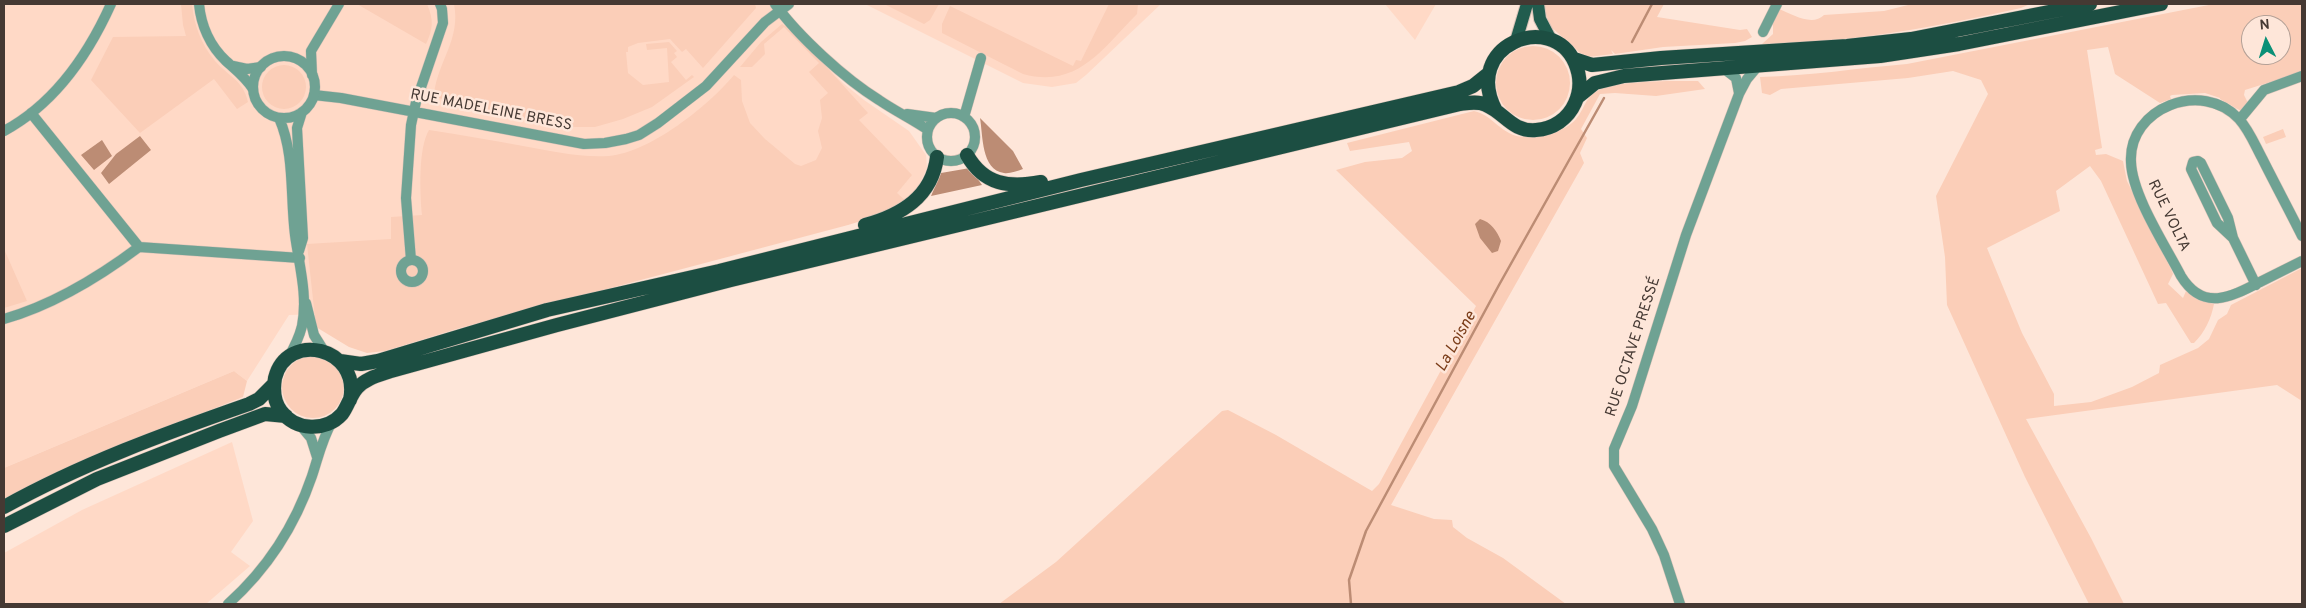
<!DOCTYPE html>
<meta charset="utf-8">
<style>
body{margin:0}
#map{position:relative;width:2306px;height:608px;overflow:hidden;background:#fee6d9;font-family:Overpass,sans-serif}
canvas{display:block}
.frame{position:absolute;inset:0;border:5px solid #453933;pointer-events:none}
.north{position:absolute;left:2241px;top:15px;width:50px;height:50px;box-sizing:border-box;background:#fee6d9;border:1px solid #b4a197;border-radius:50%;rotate:355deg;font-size:14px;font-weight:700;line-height:20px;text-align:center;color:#453933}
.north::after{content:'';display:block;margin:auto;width:18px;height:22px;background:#0b9077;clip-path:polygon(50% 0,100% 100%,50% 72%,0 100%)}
</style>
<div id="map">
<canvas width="2306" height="608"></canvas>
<div class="frame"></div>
<div class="north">N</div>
</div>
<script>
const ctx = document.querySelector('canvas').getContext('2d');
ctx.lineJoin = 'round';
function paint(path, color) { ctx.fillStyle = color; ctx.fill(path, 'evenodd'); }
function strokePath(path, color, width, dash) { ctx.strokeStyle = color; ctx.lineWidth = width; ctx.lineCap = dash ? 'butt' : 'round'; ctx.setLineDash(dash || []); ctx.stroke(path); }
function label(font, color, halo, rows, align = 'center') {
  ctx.font = font + ' Overpass,sans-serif'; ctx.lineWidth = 5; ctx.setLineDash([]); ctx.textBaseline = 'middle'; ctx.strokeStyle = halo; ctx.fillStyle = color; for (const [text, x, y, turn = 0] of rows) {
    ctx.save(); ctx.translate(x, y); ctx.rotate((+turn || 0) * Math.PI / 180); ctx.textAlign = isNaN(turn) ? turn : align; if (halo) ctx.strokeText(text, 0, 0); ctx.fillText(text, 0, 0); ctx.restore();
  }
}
const built = new Path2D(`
 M4 4H770L784 22 843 83 864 100 909 131 926 155 927 168 915 194 904 202 323 314 289 315 247 381 234 371 4 468Z
 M865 4H1161L1086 75 1076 83 1052 87 1023 83Z
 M1385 4H1436L1415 40Z
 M232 442 253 521 231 552 250 566 206 604H4V553L82 510Z`);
const green = new Path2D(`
 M181 4H192C194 25 201 44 215 61 229 77 243 80 248 102L237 109 214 79 140 133 91 80 113 37 186 36 183 25Z
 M357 4H427C434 20 433 29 426 44Z
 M454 4H755L756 8 703 68 686 49 682 52 670 39 638 43 628 47V52H626L628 73 643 85 669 82 667 48 647 50 646 44 669 42 677 51 674 53 677 57 671 62 686 80 692 75 694 77 652 107 623 119 595 127H572L447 103 434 94C438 61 461 39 454 4Z
 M884 4H939L930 20 924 24Z
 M1109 4H1138L1137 14C1103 48 1078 89 1023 74L942 33V24L950 6 1073 66 1076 60 1081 61Z
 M1543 4H1664L1657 17 1740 30 1747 29 1752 37 1745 41 1735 43 1663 47 1615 54 1611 50 1613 54 1589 57 1580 53 1550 26Z
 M1912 4H2030L2021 8C1936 27 1849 43 1762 44L1773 34V19L1779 9C1792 14 1812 27 1824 15L1884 11Z
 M2214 4H2302V72L2245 90 2244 95 2248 103 2241 111 2220 99V98L2205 93 2172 95 2170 96 2171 99 2160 103 2115 74 2108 47 2087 50 2102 148 2095 150 2096 155 2106 154 2123 161 2127 181 2171 269 2173 274 2168 284 2183 298 2186 291 2199 300 2214 304C2211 319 2205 332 2194 343H2191L2166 303 2158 304 2101 181 2090 166 2056 191 2060 211 1987 248 2022 333 2054 394V406L2091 402 2132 387 2159 373 2160 365 2198 348 2209 339 2218 320 2227 314 2231 305 2302 268V401L2277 385 2026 419 2091 538 2124 604H2089L2025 477 1947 305 1945 257 1936 196 1988 94 1981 80 1953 71 1908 78 1781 89 1770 95 1762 93 1760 77C1810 76 1858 68 1907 64ZM2251 25H2281V55H2251Z
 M782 24 796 33 868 113 859 120 912 175 897 193 908 203 874 217 848 225 460 328 385 351 367 353 349 347 316 327 307 244 391 239V217L422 215C420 194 418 148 429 130 461 135 492 140 523 146 552 151 580 158 609 156 651 152 708 106 734 75L741 80 742 101 750 123 765 139 795 164 801 166 816 160 822 148 818 131 822 118 820 100 828 93 809 72 819 63 784 27 764 44 765 54 752 67H740L761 42Z
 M1496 83a37 37 0 1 1 74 0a37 37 0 1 1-74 0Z
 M262 87a22 22 0 1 1 44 0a22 22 0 1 1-44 0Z
 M1698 81 1705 89 1656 96 1615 93 1600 94 1581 129 1587 138 1580 153 1584 163 1391 505 1434 519 1452 520 1453 527 1467 538 1503 558 1566 604H999L1056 562 1222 411 1228 410 1276 435 1372 491 1379 484 1476 306 1336 170 1365 162 1402 158 1412 151 1409 142 1350 151 1347 143 1474 111C1493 115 1502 136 1523 137 1540 138 1565 132 1576 119 1585 109 1585 96 1599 90 1620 80 1673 81 1698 81Z
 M2283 129 2286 137 2266 144 2263 137Z
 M4 249 27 301 4 308Z
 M282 387a31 31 0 1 1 62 0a31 31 0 1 1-62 0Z
 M234 371 247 381 243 397 132 441 4 500V468Z`);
const water = new Path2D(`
 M980 118 1013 151 1023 169C1017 171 1009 174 1004 173 981 170 983 135 980 118Z
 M140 136 151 150 109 184 101 173 116 154Z
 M102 140 112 156 94 170 81 155Z
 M970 168 982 185 931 196 941 173Z
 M1480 219C1491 222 1497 231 1501 241L1498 251 1492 253 1480 238 1475 224Z`);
const stream = new Path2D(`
 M1632 42 1652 4
 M1351 604 1349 580 1366 531 1499 285 1604 98`);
const minor = new Path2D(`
 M199 4C201 25 210 46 226 61 236 70 246 78 253 89
 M775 4C798 36 845 79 879 100 895 111 912 119 928 130
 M1763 32 1777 4
 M233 66 247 69 261 67
 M1723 68 1736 78 1739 93
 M314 95 341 98 584 144 605 143 626 139 639 135 658 123 706 86 765 22 789 4
 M927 137a24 24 0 1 1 48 0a24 24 0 1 1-48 0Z
 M31 113 139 247 300 258
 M907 114 936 118
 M964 117 981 58
 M2240 119 2264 90 2302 76
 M4 131C54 104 88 55 111 4
 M2302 236C2289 210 2275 184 2262 158 2255 145 2249 130 2239 119 2202 79 2128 108 2131 162 2132 195 2165 245 2181 276 2203 312 2231 297 2260 282 2274 275 2288 268 2302 261
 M2233 238 2217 223 2191 169 2193 162 2198 161 2201 163 2228 218 2233 238 2256 285
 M411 260 406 198 411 125 416 102 443 23 442 9 440 4
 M401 271a11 11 0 1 1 22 0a11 11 0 1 1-22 0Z
 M4 319C53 305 99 277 139 247
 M1680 604 1664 555 1652 529 1614 466V449L1632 406 1686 235 1739 94 1747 79 1758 66`);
const tertiary = new Path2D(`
 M253 87a31 31 0 1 1 62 0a31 31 0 1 1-62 0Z
 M312 75 311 51 339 4
 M279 118C295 154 290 196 295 235 299 265 308 295 302 326 299 338 294 348 288 358
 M299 251 303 238 297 128 302 112
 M306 303 314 335 324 351
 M300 425 311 438 317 457
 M228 604C267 569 295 526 312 476 318 458 322 439 332 422`);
const primary = new Path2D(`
 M1538 4 1540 19 1551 40
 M1516 41 1527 4`);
const trunk = new Path2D(`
 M1574 59 1592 65 1661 58 1847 46 1911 39 2090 4
 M1579 96 1595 83 1624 76 1880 56 1959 44 2161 4
 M967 155C984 185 1009 188 1041 182
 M865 225C901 215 932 197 937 157
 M340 361 361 364 378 361 547 310 719 271 1081 180 1459 92 1473 86 1488 74
 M350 400C361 347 287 330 275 378 273 390 274 402 281 411 295 431 326 432 342 414 348 406 350 396 357 388 366 378 380 375 391 371L557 325 731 280 1460 104C1468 103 1478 101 1486 105 1505 113 1512 132 1536 130 1553 129 1568 119 1575 103 1581 90 1581 77 1575 63 1552 10 1461 45 1496 111
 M4 507C81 464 166 433 249 404L259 399 274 384
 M4 526 97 479 219 431 265 414 286 416`);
const streetNames = [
 ["RUE MADELEINE BRESS",491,111,11],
 ["RUE VOLTA",2168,216,64],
 ["RUE OCTAVE PRESSÉ",1634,347,-72]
];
const waterNames = [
 ["La Loisne",1457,342,-61]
];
paint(built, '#ffd9c6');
paint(green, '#fbceb8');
paint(water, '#bc8c74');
strokePath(stream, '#bc8c74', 2.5);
strokePath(minor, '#d9c3b8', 11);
strokePath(tertiary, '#d9c3b8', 11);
strokePath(primary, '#d9c3b8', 14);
strokePath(trunk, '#d9c3b8', 15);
strokePath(minor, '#6fa293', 10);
strokePath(tertiary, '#6fa293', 10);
strokePath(primary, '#215c4e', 12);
strokePath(trunk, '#1c4e42', 14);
label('15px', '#453933', '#fee6d9', streetNames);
label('italic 16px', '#7b3d19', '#fee6d9', waterNames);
</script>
